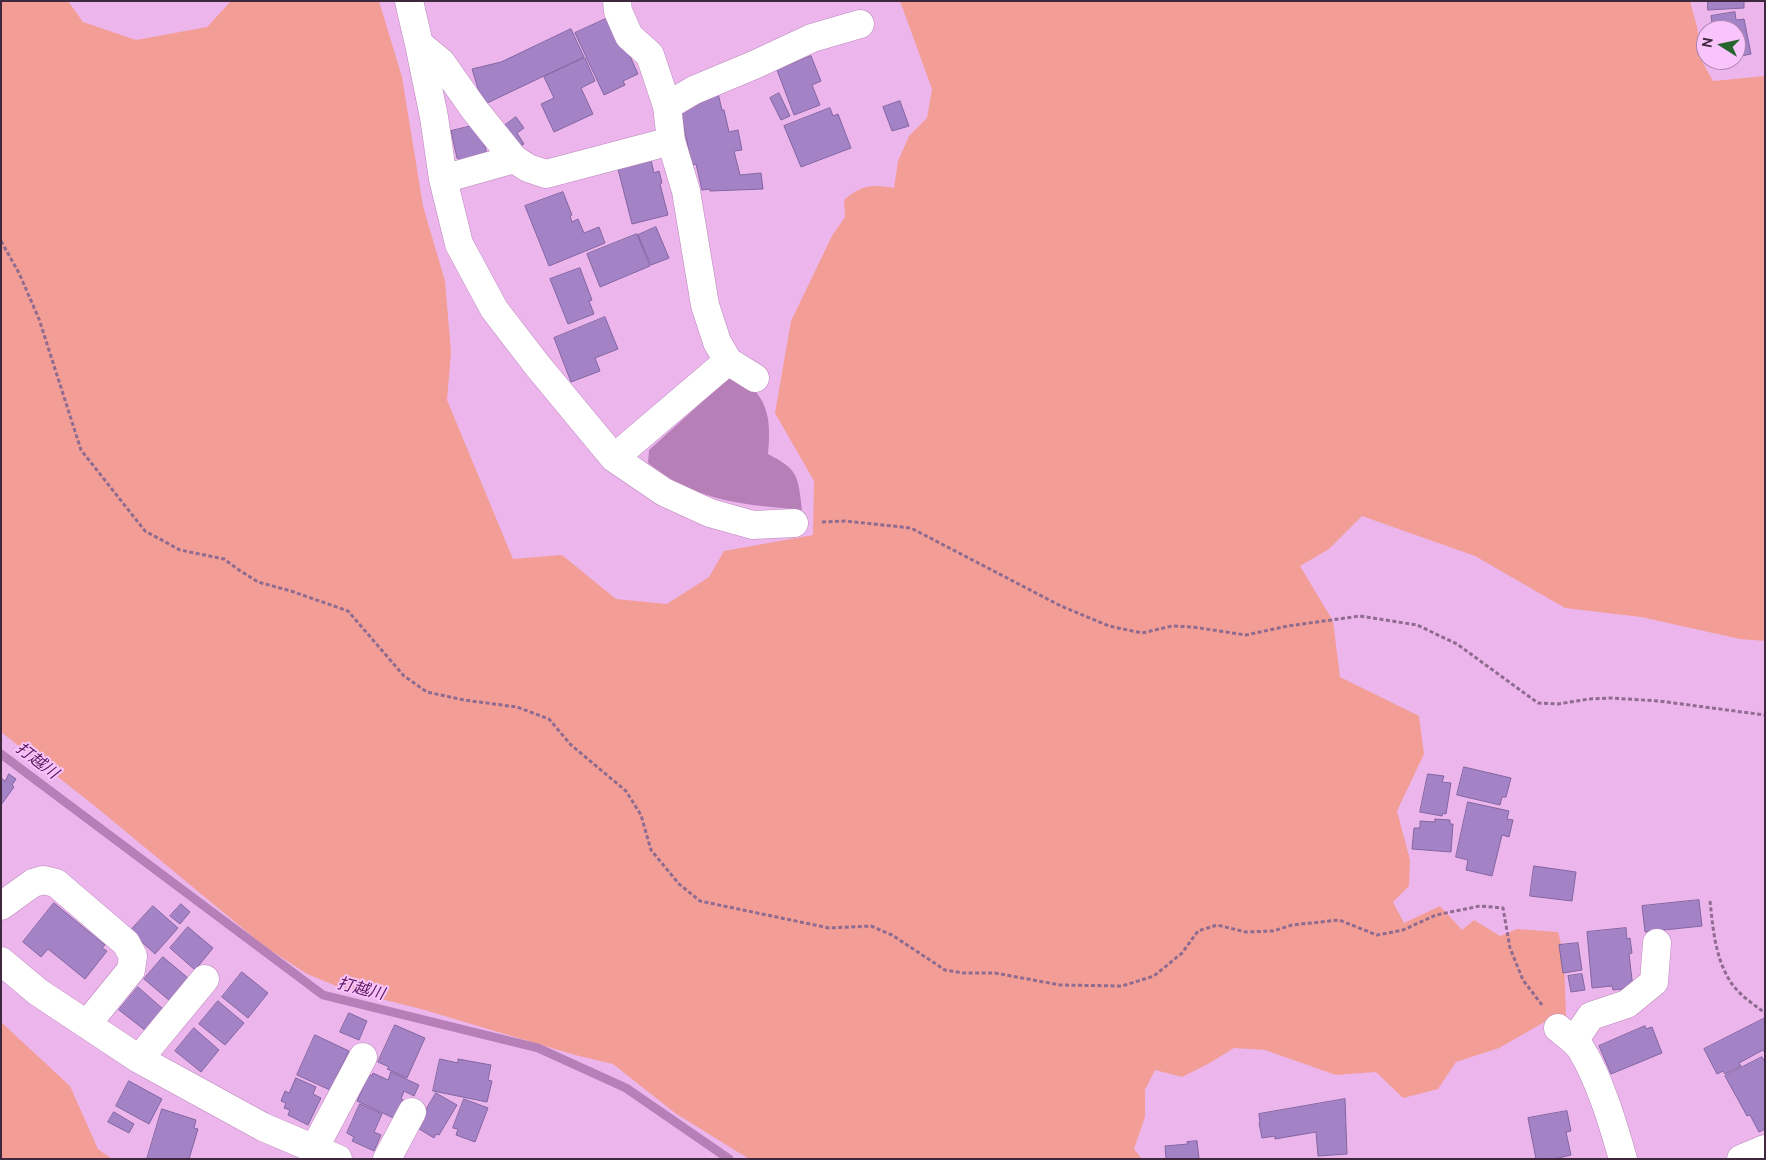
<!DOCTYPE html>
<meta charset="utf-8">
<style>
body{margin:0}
#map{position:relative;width:1766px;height:1160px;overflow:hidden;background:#ecb6ed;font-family:Cabin,sans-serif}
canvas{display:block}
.frame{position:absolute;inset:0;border:2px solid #3d283d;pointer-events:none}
.north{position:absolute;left:1696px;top:20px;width:50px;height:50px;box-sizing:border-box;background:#f9c3fb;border:1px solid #ae85af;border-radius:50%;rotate:280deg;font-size:14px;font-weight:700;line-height:20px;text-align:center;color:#3d283d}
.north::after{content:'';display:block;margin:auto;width:18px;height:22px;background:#26652d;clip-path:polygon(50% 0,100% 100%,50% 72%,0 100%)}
</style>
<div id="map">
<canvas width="1766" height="1160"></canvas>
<div class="frame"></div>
<div class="north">N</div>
</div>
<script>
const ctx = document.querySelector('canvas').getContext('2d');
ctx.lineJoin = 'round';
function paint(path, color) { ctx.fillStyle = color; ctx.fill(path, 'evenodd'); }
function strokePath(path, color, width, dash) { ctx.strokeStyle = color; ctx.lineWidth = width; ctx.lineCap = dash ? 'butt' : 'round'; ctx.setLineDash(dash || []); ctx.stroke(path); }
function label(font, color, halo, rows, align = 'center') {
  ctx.font = font + ' Cabin,"Noto Sans JP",sans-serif'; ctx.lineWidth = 4; ctx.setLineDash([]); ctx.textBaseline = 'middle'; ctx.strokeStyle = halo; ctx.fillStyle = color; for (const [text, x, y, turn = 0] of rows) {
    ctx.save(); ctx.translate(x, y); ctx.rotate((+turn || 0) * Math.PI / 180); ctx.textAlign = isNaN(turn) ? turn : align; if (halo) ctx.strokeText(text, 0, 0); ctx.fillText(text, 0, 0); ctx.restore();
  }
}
const green = new Path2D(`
 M1 1H68L83 22 136 40 207 27 231 1H379L402 77 423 206 445 281 451 352 447 400 513 559 562 555 616 599 667 604 709 577 724 551 813 535 814 481 775 413 791 321 832 236 845 217 844 200C861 185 872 184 894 188L898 161 909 136 927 118 932 89 900 1H1690L1697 27 1703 63 1713 81 1765 76V641L1740 639 1641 617 1565 608 1475 556 1362 516 1329 549 1300 566 1333 621 1340 677 1419 716 1424 754 1397 811 1410 860 1409 886 1393 902 1404 923 1440 906 1462 930 1474 920 1500 936 1517 929 1558 932 1564 955 1566 1017 1548 1020 1499 1048 1456 1062 1438 1089 1403 1098 1376 1072 1336 1075 1265 1050 1234 1048 1208 1064 1182 1077 1155 1070 1145 1090V1117L1134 1149 1142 1159H749L675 1113 613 1064 575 1055 421 1009 346 990 307 974 264 946 96 807 1 732Z
 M1 1022 70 1086 98 1149 112 1159H1Z`);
const water = new Path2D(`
 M731 376C739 381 749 385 755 391 771 409 770 432 768 454 799 470 798 476 802 510 762 506 721 504 684 486 671 480 659 471 648 463L649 450Z`);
const stream = new Path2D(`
 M1 754 323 995 538 1048 626 1088 729 1159`);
const building = new Path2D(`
 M1708 1H1744V8L1708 10Z
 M1735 12 1736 20 1744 19 1751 54 1736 57V30H1713L1711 16Z
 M612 16 638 74 623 81 625 85 604 95 575 33Z
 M571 29 584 57 483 105 472 69 501 62Z
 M811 56 821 81 812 85 820 105 794 115 777 70Z
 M585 58 595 81 581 88 593 114 554 132 541 104 554 98 544 77Z
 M717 89 722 110H724L729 132 738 130 742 150 734 151 740 175 761 173 763 189 710 191V189L702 190 696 164 692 165 681 114 687 106Z
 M779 93 790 116 781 120 770 98Z
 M900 101 909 126 892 131 883 107Z
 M830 108 833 116 838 114 851 148 801 167 784 126Z
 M516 117 524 128 517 133 524 144 514 150 500 129Z
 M480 124 487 155 461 160 457 158 451 131Z
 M651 160 654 173 659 171 662 183 660 184 668 215 632 224 618 169Z
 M563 192 572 215 570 216 572 222 578 219 584 233 599 227 605 243 549 266 525 206Z
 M656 227 669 258 651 265 638 235Z
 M637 234 650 266 600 287 587 254Z
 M580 268 592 300 589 301 594 314 568 324 550 279Z
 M605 317 618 349 595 358 600 371 571 382 554 338Z
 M1464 767 1511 778 1506 797H1502L1500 805 1457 795Z
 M9 774 16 779 12 785 14 787 1 805V778L5 781Z
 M1428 774 1444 776 1442 782 1451 783 1446 814 1443 813 1442 816 1420 812Z
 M1468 802 1509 811 1507 819 1513 820 1509 837 1502 835 1492 876 1466 870 1468 860 1456 857Z
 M1435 819 1450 820V824H1453L1451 852 1412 849 1414 828H1420V821L1435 822Z
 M1534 866 1576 872 1572 901 1530 896Z
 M1699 900 1702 926 1645 932 1642 906Z
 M54 903 105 945 102 948 107 951 85 979 48 949 41 957 23 942Z
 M181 904 190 912 180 924 170 916Z
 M153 906 178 928 155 954 130 931Z
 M188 927 213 948 195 970 170 948Z
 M1626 928 1627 939 1630 938 1632 953 1629 954 1633 988 1613 990 1612 986 1592 988 1587 932Z
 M1578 943 1582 970 1563 973 1559 945Z
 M163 957 188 978 170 1001 144 979Z
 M242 972 268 993 248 1018 222 997Z
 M1582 974 1585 990 1571 992 1568 976Z
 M138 987 164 1010 146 1031 119 1010Z
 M218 1001 244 1023 225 1045 199 1024Z
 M349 1013 367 1021 359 1040 340 1032Z
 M1765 1018V1053L1763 1050 1739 1063 1741 1066 1725 1074 1723 1071 1717 1074 1704 1049Z
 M395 1025 425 1038 407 1078 387 1069 389 1067 378 1062Z
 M1645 1026 1646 1029 1652 1027 1662 1053 1611 1074 1599 1046Z
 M194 1028 219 1050 201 1072 175 1051Z
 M315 1035 349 1051 330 1090 297 1075Z
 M1762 1057 1765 1062V1129L1759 1132 1750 1115 1747 1116 1725 1076Z
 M440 1059 458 1063V1059L491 1065 488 1080 492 1081 487 1102 433 1091Z
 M391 1072 419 1085 414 1096 404 1091 401 1099 411 1104 402 1122 357 1101 369 1074 372 1076 373 1073 388 1080Z
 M296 1078 316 1087 313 1094 321 1098 308 1125 288 1115 290 1110 284 1108 286 1103 281 1101 285 1091 289 1093Z
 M129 1081 162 1099 149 1124 116 1106Z
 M436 1093 457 1105 439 1135 436 1134 434 1138 416 1127Z
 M464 1099 488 1108 475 1142 456 1135 458 1129 453 1128Z
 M1345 1099 1347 1154 1318 1156 1316 1132 1275 1139V1136L1262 1138 1259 1123H1260L1259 1114Z
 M360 1104 382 1114 374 1132 381 1135 374 1151 352 1141 354 1137 347 1133Z
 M162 1109 196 1120 194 1128 198 1129 189 1159H147Z
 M1567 1111 1571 1131 1566 1132 1571 1155 1554 1159H1536L1528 1118Z
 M114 1112 134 1124 129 1133 108 1122Z
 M1197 1141 1199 1159H1166L1165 1146 1188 1144 1187 1142Z`);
const path = new Path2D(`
 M1 241 19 273 39 319 81 450 145 531 180 550 224 559 239 570 258 582 291 591 348 611 404 676 427 692 464 700 517 707 549 719 571 745 626 791 641 815 651 850 679 884 700 901 829 928 871 926 892 935 945 970 963 973H995L1060 985 1122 986 1154 976 1182 953 1198 931 1217 925 1246 932 1273 931 1292 925 1339 920 1377 935 1403 930 1436 915 1480 906 1503 908 1510 948 1523 980 1542 1005
 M822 522 845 521 911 528 1061 606 1109 626 1142 633 1172 626 1193 627 1246 635 1288 626 1360 616 1417 625 1457 644 1538 703 1558 704 1589 699 1611 698 1659 701 1765 715
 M1710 901C1713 928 1715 957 1730 981 1738 994 1753 1004 1765 1013`);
const minor = new Path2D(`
 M409 1 419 44 434 117 443 179 459 244 494 309 537 365 614 458 664 492 710 513 753 525 794 523
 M617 1 618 11 629 36 650 55 667 106 671 141 686 191 705 305 717 342 728 361 755 378
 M419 44 441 62 474 109 514 159 528 168 546 174 671 141
 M667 106 694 90 754 65 812 38 860 24
 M443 179 514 159
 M614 458 728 361
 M1 906 33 883 43 880 56 883 126 943 133 956 131 970 87 1024
 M1 961 38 992 139 1059 263 1127 338 1159
 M1558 1028C1566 1035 1576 1041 1581 1049 1600 1080 1613 1124 1623 1159
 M1574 1041 1591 1016 1627 1004 1654 982 1657 943
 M139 1059 205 979
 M314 1149 363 1057
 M387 1159 412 1112
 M1741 1159 1765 1149`);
const waterNames = [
 ["打越川",37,761,37],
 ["打越川",361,989,14]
];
paint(green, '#f29e96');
paint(water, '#b67fb8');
strokePath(stream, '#b67fb8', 9);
paint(building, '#a383c6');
strokePath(building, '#8265a1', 1);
strokePath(minor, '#ba87bb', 29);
strokePath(path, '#906b90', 3, [4, 2.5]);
strokePath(minor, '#fff', 28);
label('italic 16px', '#5a175e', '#f9c3fb', waterNames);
</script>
